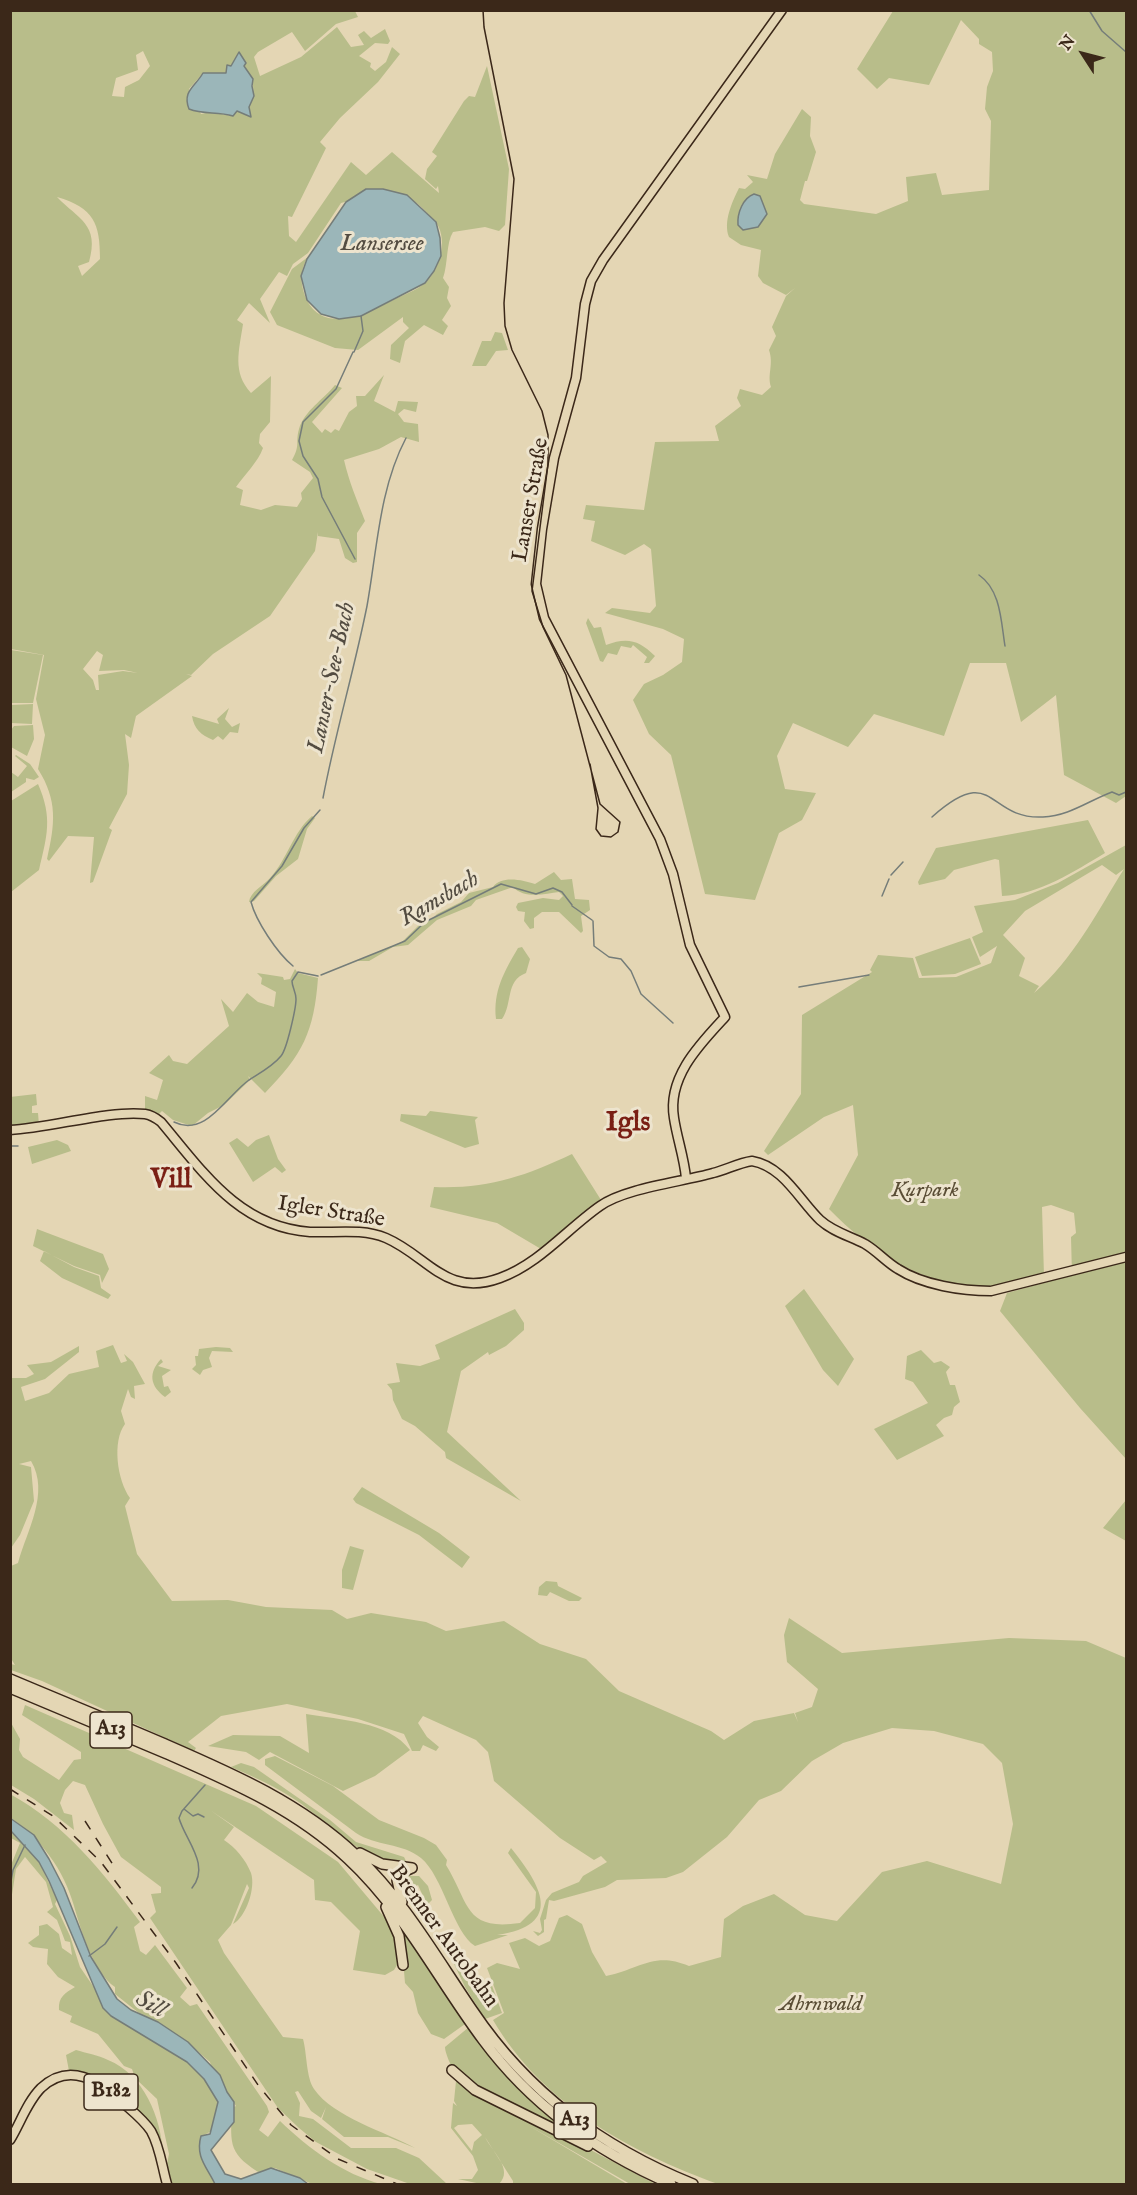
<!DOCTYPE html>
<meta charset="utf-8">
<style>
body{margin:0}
#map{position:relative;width:1137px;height:2195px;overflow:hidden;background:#e4d6b4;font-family:"IM FELL English",serif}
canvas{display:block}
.frame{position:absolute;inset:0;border:12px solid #3b2819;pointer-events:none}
.north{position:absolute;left:1053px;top:24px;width:60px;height:60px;-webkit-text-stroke:4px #ede4ce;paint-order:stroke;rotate:306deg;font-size:16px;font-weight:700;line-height:24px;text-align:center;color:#3b2819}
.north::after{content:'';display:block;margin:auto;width:21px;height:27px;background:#3b2819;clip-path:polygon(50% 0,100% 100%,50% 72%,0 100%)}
</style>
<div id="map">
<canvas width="1137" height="2195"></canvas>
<div class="frame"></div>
<div class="north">N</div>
</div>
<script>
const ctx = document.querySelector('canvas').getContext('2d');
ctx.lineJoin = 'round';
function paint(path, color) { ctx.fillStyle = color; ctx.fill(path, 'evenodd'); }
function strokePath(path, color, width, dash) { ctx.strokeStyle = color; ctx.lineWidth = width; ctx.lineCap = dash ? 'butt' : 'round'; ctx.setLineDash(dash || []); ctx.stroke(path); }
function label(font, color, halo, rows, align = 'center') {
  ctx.font = font + ' "IM FELL English",serif'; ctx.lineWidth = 6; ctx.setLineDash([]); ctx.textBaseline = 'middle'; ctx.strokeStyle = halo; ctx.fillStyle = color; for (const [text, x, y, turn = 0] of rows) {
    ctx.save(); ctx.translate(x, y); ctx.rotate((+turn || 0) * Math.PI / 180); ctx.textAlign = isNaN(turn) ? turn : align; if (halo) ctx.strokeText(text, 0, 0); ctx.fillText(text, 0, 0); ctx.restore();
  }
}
const green = new Path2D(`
 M10 11H355L358 17 336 24 305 51 292 32 258 52 254 57 260 76 301 57 337 27 351 47 364 45 358 35 364 31 371 38 385 29 390 41 388 44 375 43 359 56 371 63 370 67 375 71 386 62 392 47 400 54 378 82 340 118 320 142 326 148 292 217 288 216 289 236 296 242 351 162 366 175 392 152 439 193 438 186 436 189 425 179 427 169 437 156 432 152 464 101 469 96 475 97 487 66 509 169 505 225 499 231 485 227 453 232C446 243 448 264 443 278L449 287 447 298 451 306 442 320 448 326 443 335 424 325 405 341 400 363 390 359 391 345 409 328 403 322V317L358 350 335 348 277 325 270 312 292 269 308 257C300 270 300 282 305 296 322 337 367 313 393 300 403 295 417 290 425 283 441 269 449 236 434 220 411 195 400 189 366 189L352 200 341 203 308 253 293 264 287 276 279 272 260 299 270 323 249 303 237 320 243 324C239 351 232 372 251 393L271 376 270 422 260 434 259 443 263 448C258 462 245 474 236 487L243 490 240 505 261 510 275 505 297 507 302 499 301 493 313 478 310 472 292 460C301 444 295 443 299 429 304 411 324 399 335 385L342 388 312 422 322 433 325 429 331 433 335 429 339 431 349 412 357 406 356 396H365L384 375 374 401 395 412 398 401 418 402 416 412 404 409 398 414 404 422 418 424 419 442 401 437 379 449 344 460C349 482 357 500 365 521L357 533V562L353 563 345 558 339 539 318 536V532L315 551 270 616 213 654 191 675 186 674 192 676 136 716 131 738 125 734 129 765 127 794 109 828 112 830 93 882 90 883 94 837 68 836 49 861 47 859C55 824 58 801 38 769L45 735 36 699 44 655 11 649ZM143 51 150 66 139 80 125 87 124 97 112 96 116 78 138 70 136 55ZM239 53C249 79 263 86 244 114L237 111 232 116 211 112 201 114 189 89 203 73H226ZM57 197C94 208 100 223 100 259L82 276 78 266 89 262C100 224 78 219 57 197ZM97 651 103 655 99 671 124 670 138 673 123 671 98 675 99 690H96L93 680 83 669Z
 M893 11H1126V796L1116 803 1064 775 1056 695 1021 722 1006 663H970L944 736 874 714 848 747 793 723 777 756 785 789 816 793 802 820 779 833 755 900 705 894 671 755 649 734 633 700 644 684 663 675 682 662 684 639 663 629 605 613 612 608 650 613 656 606 651 549 644 544 625 555 591 541 595 521 583 519 586 505 644 510 655 442 719 441 715 426 741 406 737 398 740 389 762 395 771 387C767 374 774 365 769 350L776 336 772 327 786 296 795 288 786 295 763 283 758 276 761 250 741 245 729 237C723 222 732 202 739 188L745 189 753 182 747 175 767 179 775 154 802 109 811 117 810 136 816 152 807 181H805L800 200 804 204 876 214 908 201 906 177 936 173 942 195 989 190 991 121 985 109 987 87 993 71 992 52 979 44V39L961 20 929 85 889 78 877 89 857 69Z
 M495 332 502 333 508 350 496 351 486 366H472L482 341H491Z
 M588 618 594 628 601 627 606 645C627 637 639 640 655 656L649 663H644L647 657 633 645 631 648 621 646 617 655 608 653 603 662 600 661 586 623Z
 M11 650 43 655 33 703H11Z
 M33 704 32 724 11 723V705Z
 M229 708 225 719 232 727 240 723 238 733 230 732 223 740 218 736 213 740C201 735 194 729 192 716L219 724 217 719Z
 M33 725 34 739 27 756 11 747V730L14 726Z
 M16 755 30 764 39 777 34 780 26 778V782L11 792V772L18 777 27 766 15 756Z
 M38 784C53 818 47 836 39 870L11 892V801Z
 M312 816 315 818 307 829 298 859 276 876 254 901 249 902C250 892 263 886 270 878 287 860 293 832 312 816Z
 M1088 820 1105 853C1075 871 1038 895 1002 896L999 860 995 859 954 870 945 879 919 885 918 882 936 848Z
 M1126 845V1459L1080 1408 1000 1311 1007 1293 1072 1275 1071 1237 1076 1233 1074 1213 1051 1205 1042 1207 1044 1276C1026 1281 1004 1287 985 1287 923 1287 870 1251 829 1209L858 1155 853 1105 824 1117 768 1155 764 1151 801 1094 802 1015 872 972 870 970 878 955 913 958 919 978 956 977 991 963 997 946 980 957 972 937 983 932 974 906 1015 900 1058 883ZM1102 865 1116 875 1124 869C1097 912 1073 960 1034 993L1039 986 1019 976 1025 958 1003 935 1025 911Z
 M554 872 561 880 572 879 575 899 589 900 590 910 581 916 583 931 581 933 559 912H542L534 918V928L530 929 524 921 525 912 518 911 516 907 518 903 543 898 559 900 563 896 559 892C545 894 524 899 513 887L476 900 471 906 437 920 408 945 393 947 369 961H356L402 942 424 920 432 919 437 914 461 902 469 893 493 887C501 875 523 880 535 884Z
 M970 938 981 964 955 974 922 976 915 957Z
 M522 947 530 959 526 973C505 981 513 1003 502 1019H496C493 991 504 972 518 948Z
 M295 969 298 973 318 978C314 1032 303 1054 265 1093L248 1076 250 1080 224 1105 208 1113 192 1126 173 1120 162 1111 158 1115 145 1110V1096L157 1100 163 1080 149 1073 169 1055 173 1061 187 1064 229 1026 221 999 233 1012 247 993 258 1002 274 1007 276 992 261 984 262 978 257 973 283 977 284 980 290 979Z
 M36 1094 37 1105 32 1106V1113H38L39 1125 11 1127 10 1097Z
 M430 1111 478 1117 475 1120 479 1144 465 1148 400 1121 401 1114 426 1116Z
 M269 1135 278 1159 286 1170 282 1173 275 1167 253 1182 229 1143 237 1138 248 1147 256 1140Z
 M57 1140 68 1145 71 1151 32 1164 28 1147Z
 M572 1154 601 1200 541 1249 497 1223 430 1207 434 1187C488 1189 523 1177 572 1154Z
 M37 1229 103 1254 109 1269 102 1283 100 1275 74 1266 33 1246Z
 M44 1251 74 1267 99 1276 101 1288 111 1295 108 1299 62 1278 40 1261Z
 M804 1289 854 1359 838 1386 823 1370 785 1306Z
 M515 1309 524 1323V1330L506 1346 489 1355 488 1352 461 1371 447 1432 521 1501 446 1458 445 1452 415 1426 402 1419 393 1400 392 1390 387 1384 400 1382 396 1363 420 1366 440 1359 435 1345Z
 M113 1345 121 1363 127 1361 124 1354 133 1362 145 1384 134 1386 135 1399 131 1397 128 1389 121 1411 125 1424C112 1441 117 1480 130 1498L125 1506 137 1554 172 1601 228 1600 266 1607 332 1610 347 1619 371 1613 426 1622 446 1631 504 1621 540 1644 586 1659 619 1691 711 1731 724 1740 754 1721 794 1713 798 1722 795 1713 812 1707 818 1689 787 1662 784 1635 789 1618 842 1653 1009 1638 1086 1641 1126 1658V2184H718C630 2152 542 2104 493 2020L504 2013 487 1968 497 1963 520 1969 509 1943 525 1938 539 1946 550 1941 559 1918 567 1915 582 1924 592 1952 606 1976C640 1969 654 1951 689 1966L721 1957 724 1919 743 1906 774 1894 805 1915 837 1921 882 1872 927 1861 1001 1884 1013 1824 1002 1763 983 1744 934 1731 892 1728 843 1743 812 1761 781 1791 759 1800 727 1837 683 1872 666 1878 617 1880 605 1887 554 1901 549 1900 546 1919 544 1920V1932L538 1936 533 1931 540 1933 542 1930 540 1919 546 1900 552 1893 579 1882 583 1876 607 1862 601 1856 594 1860 560 1838 494 1781 488 1752 476 1740 423 1716 418 1723 427 1737 439 1747 436 1751 423 1745 420 1751H412L404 1734 358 1719 287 1704 221 1716 188 1742 196 1748 194 1751 42 1681 11 1670V1664L15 1665 10 1657 11 1566 18 1563C27 1530 50 1493 31 1461L19 1464 31 1467 34 1501 20 1535 11 1548V1378H26L34 1374 27 1365 51 1362 79 1346V1352L45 1379 21 1387 25 1401 49 1393 69 1374 99 1367 96 1351Z
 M216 1347 230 1348 233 1352 212 1351 209 1358 212 1367 203 1370 200 1375 192 1369 196 1365 195 1356H198L199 1349Z
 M921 1350 934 1363 941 1361 950 1367 946 1372 950 1385H955L960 1402 954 1407 952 1415 944 1418 936 1425 944 1436 897 1460 874 1429 928 1403 913 1382 905 1379 907 1356Z
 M161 1359 163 1362 158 1366 171 1370 162 1376 164 1387 168 1386 171 1392 165 1397C150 1386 148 1373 161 1359Z
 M362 1487 439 1533 470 1557 462 1568 419 1535 356 1503 353 1499Z
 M1126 1500V1541L1103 1528Z
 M350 1546 364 1550 353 1590 342 1588V1570Z
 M546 1581 557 1582 558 1586 582 1598 579 1601H569L550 1592 547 1596 538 1595 539 1587Z
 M25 1705 256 1806 338 1862 396 1931 400 1960 394 1970 385 1975 353 1970 360 1931 331 1902 315 1900 314 1880 210 1810 234 1827 224 1840C235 1847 246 1860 251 1873 256 1888 246 1917 233 1924L249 1888 247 1884 231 1925 218 1940 224 1953 283 2037 303 2039C307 2053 306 2077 314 2089 333 2117 386 2132 415 2148L388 2137H344L322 2119 326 2107 321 2118 311 2111 298 2091 295 2092 300 2103 299 2116 313 2119 351 2148H396L419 2158 447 2184H410L367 2169 316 2142 299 2128 278 2108 150 1918 156 1912 151 1894 161 1893V1887L121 1857 103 1824 85 1785 73 1781 65 1790 60 1803 64 1813 72 1815 74 1830 34 1799 11 1785 10 1721 20 1739 19 1750 23 1757 59 1780 74 1760 81 1759V1752L22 1715Z
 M306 1714C340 1720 388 1721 410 1750L375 1776 343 1791 270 1752 259 1760 246 1752 208 1746 233 1735 280 1736 309 1753Z
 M275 1756 333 1786 379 1820 424 1838 436 1845 447 1860 446 1865C470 1904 464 1931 520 1923L535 1908 536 1892 508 1853 511 1848C541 1885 565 1925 497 1935H508L475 1946C453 1932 443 1876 421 1858 403 1843 375 1846 356 1833L265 1765V1759Z
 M241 1763 254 1767 330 1820 356 1842 404 1857 407 1863C377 1874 322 1817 297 1801 277 1787 254 1777 231 1767Z
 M10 1794C66 1825 103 1872 140 1922L134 1927 140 1951 146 1955 155 1945 187 1988 180 1997 190 2006 197 2004 267 2106 269 2112 259 2130 268 2137 280 2121C309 2149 343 2174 381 2184H312L275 2168 263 2175C229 2154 230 2147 232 2108L236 2106 213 2072 210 2062 187 2042 144 2017 115 1994V1987C93 1972 81 1930 74 1906 64 1870 41 1839 11 1818Z
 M11 1831 39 1862 57 1900 55 1904 70 1936 80 1967 93 1986 102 1991 119 2020 187 2062 204 2079 218 2102 213 2130 201 2137C198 2156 210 2170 221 2184H172L167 2164 169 2154 157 2099 135 2078 132 2069 124 2066 98 2034 70 2022 72 2016 59 2010C58 1997 65 1993 75 1987L58 1977 47 1964 48 1949 33 1947 28 1943 39 1935V1926L47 1924 59 1934 62 1948 72 1955 70 1942 65 1941 57 1920 47 1912 53 1907 46 1882 25 1857 16 1869 11 1901V1865L20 1843 11 1838Z
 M409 1876H419L428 1886 432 1900 427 1905 418 1885 413 1888 430 1922 427 1924 408 1897 402 1883Z
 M406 1932 465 2024 444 2039 431 2034 418 2013 413 1992 405 1983 401 1935Z
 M451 1946 455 1956H459L467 1969 463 1972 471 1987 482 1982 486 1985 491 1983 502 2013 485 2019 465 1987 446 1947Z
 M469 2027 585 2142 587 2148 655 2184H630L526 2124 627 2184H513V2181L485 2137C492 2152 514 2169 499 2184H481L458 2179H472L478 2170 473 2156 451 2128 453 2103 457 2106 454 2101 456 2081 462 2085C457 2079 445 2055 445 2047ZM472 2124 482 2135 474 2142 472 2151 454 2128 458 2125Z
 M76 2050C86 2053 98 2055 108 2060 144 2075 161 2117 163 2154 142 2121 115 2071 69 2071L66 2055Z`);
const water = new Path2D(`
 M239 52 246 63 244 66 253 79 252 86 254 96 249 107 251 117 237 111 233 116C217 111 204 115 189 109 182 91 195 87 203 73H226L227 65 231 66Z
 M366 189H383L407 195 436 222 440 238 441 256 434 271 425 283 361 316 339 319 321 314 307 300 301 276 307 259 346 202Z
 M754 194 760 196 767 214 758 227 743 230 738 225C737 213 743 198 754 194Z
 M10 1818 34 1835 49 1859 64 1888 91 1957 117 1999 131 2010 158 2022 188 2042 220 2075 227 2092 234 2102V2122L211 2150 225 2174 241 2179 271 2168 300 2178 308 2184H215C207 2167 195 2157 201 2136L210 2134 218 2102 204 2079 187 2062 111 2016 103 2008 49 1881 39 1862 11 1831Z`);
const stream = new Path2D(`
 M1089 10 1102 31 1126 52
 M353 352 336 389 303 422 299 441 303 456 318 479 322 497 355 559
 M354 352 363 331 361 316
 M979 575C1001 590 1001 622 1005 646
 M323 798C335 734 354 671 367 606 377 551 379 489 406 438
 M932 817C995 761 986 820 1043 817 1069 816 1088 801 1112 792L1119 795 1126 792
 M891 875 903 862
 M882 896 889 879
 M572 906 592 920
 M593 921 594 946 609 957 621 959 631 971 641 994 673 1023
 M293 966C277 953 256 921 251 902L282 866 304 828 320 810
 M321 975 393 946 405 941 425 922 501 884 536 894 553 888 562 892 572 905
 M799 987 869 975
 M174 1122C206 1138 227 1095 249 1080 260 1073 273 1066 281 1056 287 1049 296 1008 296 999 296 992 292 987 292 981L298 972 318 976
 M10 1146H18
 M184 1809 193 1816 198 1814 204 1817
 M10 1886 13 1870 25 1845
 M192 1888C211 1865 185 1840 179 1818L182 1811 205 1785
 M89 1956 105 1944 117 1927`);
const major = new Path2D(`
 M10 1130C51 1128 108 1110 145 1114 152 1115 156 1118 161 1122 203 1172 239 1227 310 1232 335 1233 362 1228 386 1238 428 1256 446 1298 500 1278 539 1264 567 1229 600 1206 625 1188 682 1182 713 1173 726 1170 738 1163 752 1161 783 1166 800 1201 820 1220 833 1232 850 1236 865 1244 877 1251 886 1262 898 1269 923 1285 962 1291 991 1291L1126 1257
 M686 1178C684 1157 677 1138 674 1118 667 1077 700 1044 725 1017L690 945 673 874 660 839 544 618 536 584 542 529 554 458 576 378 585 304 591 281 603 260 782 10
 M10 2140C20 2124 27 2102 41 2088 70 2061 98 2081 122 2102 132 2111 143 2119 151 2131 160 2147 162 2167 167 2184`);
const highway = new Path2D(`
 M10 1679C62 1701 114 1722 165 1744 234 1774 301 1803 356 1855 404 1900 436 1957 473 2011 528 2093 602 2147 693 2184
 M10 1688C62 1710 113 1731 165 1753 231 1782 295 1809 348 1859 404 1911 438 1980 483 2040 532 2106 597 2152 671 2184
 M360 1853 382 1864 412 1868
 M402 1902 397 1880 403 1872 412 1868
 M386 1907 399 1936 403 1965
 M452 2070 475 2090 588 2146`);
const tram = new Path2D(`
 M483 10 484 27 514 179 504 303 505 326 512 350 542 411 548 435V464L532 591 543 627 566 675 600 804 620 822 618 832 611 837 601 836 596 829 598 808 590 764`);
const rail = new Path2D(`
 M10 1789 53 1816 101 1862 176 1963 258 2085 291 2125 338 2159 397 2184
 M85 1821 117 1871`);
const shields = [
 [111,1730,42],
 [111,2092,54],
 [575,2121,42]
];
const shieldNames = [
 ["A13",111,1730],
 ["B182",111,2092],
 ["A13",575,2121]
];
const streetNames = [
 ["Lanser Straße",532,500,-80],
 ["Igler Straße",331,1213,9],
 ["Brenner Autobahn",443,1937,54]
];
const parkNames = [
 ["Kurpark",925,1191],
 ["Ahrnwald",821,2005]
];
const waterNames = [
 ["Lansersee",382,245],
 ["Lanser-See-Bach",333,678,-78],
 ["Ramsbach",440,900,-30],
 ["Sill",150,2006,30]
];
const districtNames = [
 ["Igls",628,1124],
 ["Vill",171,1181]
];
paint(green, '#b8bd8a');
paint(water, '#9bb6b9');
strokePath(water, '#757d79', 1.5);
strokePath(stream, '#757d79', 1.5);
strokePath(major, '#3b2819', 11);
strokePath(highway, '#3b2819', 12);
strokePath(major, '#e4d6b4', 8);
strokePath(highway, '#e4d6b4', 9);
strokePath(tram, '#3b2819', 1.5);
strokePath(rail, '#3b2819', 1.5, [10, 10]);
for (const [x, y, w] of shields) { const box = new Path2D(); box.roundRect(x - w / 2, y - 18, w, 36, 4.5); ctx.fillStyle = '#ede4ce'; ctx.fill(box); strokePath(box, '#3b2819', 1.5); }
label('bold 21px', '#3b2819', null, shieldNames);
label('22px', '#3b2819', '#ede4ce', streetNames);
label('italic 22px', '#5a4d35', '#ede4ce', parkNames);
label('italic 24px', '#534c41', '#ede4ce', waterNames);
label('bold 28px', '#7a1f14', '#ede4ce', districtNames);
</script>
